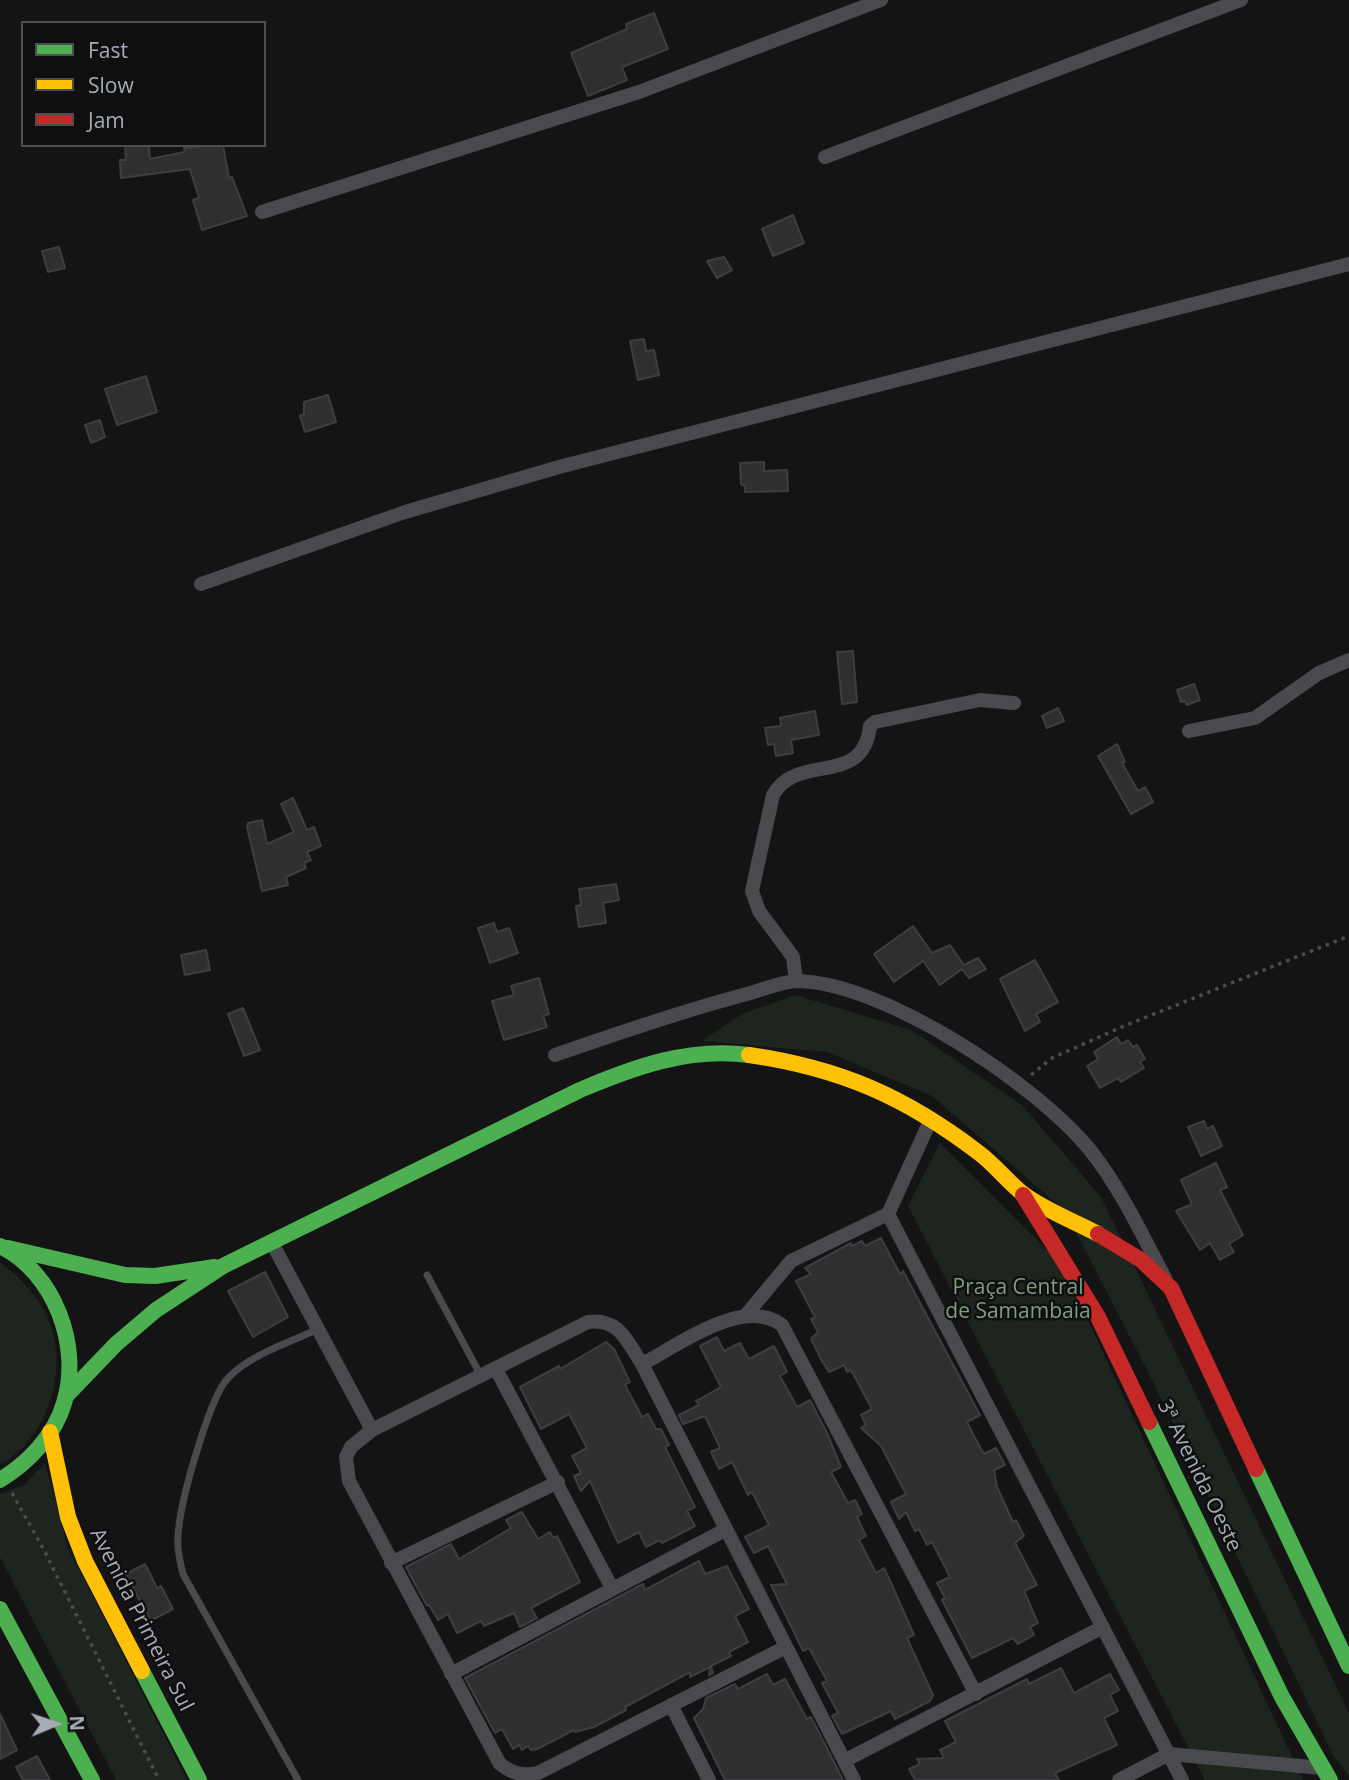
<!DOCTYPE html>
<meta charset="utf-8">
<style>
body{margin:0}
#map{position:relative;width:1349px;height:1780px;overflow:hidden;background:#141415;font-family:"Open Sans",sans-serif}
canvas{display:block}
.legend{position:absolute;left:21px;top:21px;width:245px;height:126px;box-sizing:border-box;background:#0f0f10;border:2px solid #4b4e52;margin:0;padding:9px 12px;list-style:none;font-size:21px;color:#a6acb5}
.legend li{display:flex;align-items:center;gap:14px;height:35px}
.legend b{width:35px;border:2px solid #4b4e52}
.north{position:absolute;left:21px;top:1689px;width:70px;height:70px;-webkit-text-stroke:5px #0f0f10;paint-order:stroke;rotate:88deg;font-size:19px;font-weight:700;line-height:28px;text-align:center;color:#a6acb5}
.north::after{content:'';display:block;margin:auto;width:24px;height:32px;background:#a6acb5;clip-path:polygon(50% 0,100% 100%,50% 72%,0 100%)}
</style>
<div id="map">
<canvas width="1349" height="1780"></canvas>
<ul class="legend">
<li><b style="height:9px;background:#4caf50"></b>Fast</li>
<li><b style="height:9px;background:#ffc107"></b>Slow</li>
<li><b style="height:9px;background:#c62828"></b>Jam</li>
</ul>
<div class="north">N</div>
</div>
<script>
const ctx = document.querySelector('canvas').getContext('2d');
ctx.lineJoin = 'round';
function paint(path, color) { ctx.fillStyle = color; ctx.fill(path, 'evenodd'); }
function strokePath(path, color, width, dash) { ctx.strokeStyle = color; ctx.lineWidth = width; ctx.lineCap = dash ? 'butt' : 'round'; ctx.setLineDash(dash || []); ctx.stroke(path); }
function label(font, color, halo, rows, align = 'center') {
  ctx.font = font + ' "Open Sans",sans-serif'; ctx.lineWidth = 5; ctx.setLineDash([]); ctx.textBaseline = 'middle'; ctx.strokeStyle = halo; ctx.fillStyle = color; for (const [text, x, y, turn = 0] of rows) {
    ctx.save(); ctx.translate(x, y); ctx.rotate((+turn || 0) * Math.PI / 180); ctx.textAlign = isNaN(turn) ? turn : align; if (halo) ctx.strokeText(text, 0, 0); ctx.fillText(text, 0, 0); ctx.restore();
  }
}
const green = new Path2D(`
 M795 995 911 1030 1022 1105 1101 1197 1349 1713V1776L1333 1755 1151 1378 1065 1211 932 1096 827 1052 702 1041 742 1014Z
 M940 1143 1062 1265 1303 1780H1205L908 1206Z
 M0 1262C20 1278 38 1295 48 1319 70 1369 48 1439 0 1465Z
 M45 1463 68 1548 187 1780H116L0 1557V1494L24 1485Z`);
const building = new Path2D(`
 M654 13 668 49 622 67 627 80 588 96 571 53 627 29 626 24Z
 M125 145H149L150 159 185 152 184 148 223 145 229 178 232 177 247 216 202 230 193 200 199 198 190 169 121 178 120 160H126Z
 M793 215 804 243 773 256 762 229Z
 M59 247 65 268 48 272 42 251Z
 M724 257 732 270 717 278 707 261Z
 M644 339 646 351 654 350 659 375 638 380 630 341Z
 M146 376 157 412 117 425 105 389Z
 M328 395 336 422 305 432 300 416 304 414V402Z
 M100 420 105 437 91 443 85 425Z
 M764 462V471L787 470 788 491 745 492V486L741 484 740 463Z
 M853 651 857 702 842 704 837 652Z
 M1194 684 1200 700 1187 705 1185 701 1181 702 1177 690Z
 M1058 708 1064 721 1047 728 1042 716Z
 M815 711 819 735 791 740 793 753 776 756 774 744 768 745 765 728 781 726 780 718 784 717Z
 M1117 744 1125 762 1122 763 1138 791 1145 787 1153 802 1131 814 1098 756Z
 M293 798 307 830 314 827 321 846 307 852 311 860 304 863 306 868 286 877 288 885 262 891 247 827 248 823 262 820 267 844 294 832 281 804Z
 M616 884 619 900 603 903 606 923 579 927 576 906 581 905 579 889Z
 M494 923 497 932 509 928 518 953 490 963 478 928Z
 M913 926 932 953 950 945 964 965 978 958 986 969 969 978 962 969 940 985 923 961 894 982 874 954Z
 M206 950 210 970 185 975 181 955Z
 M1035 960 1058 1002 1036 1014 1040 1022 1025 1031 1000 979Z
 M539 978 549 1014 543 1016 547 1027 504 1040 492 1001 514 995 511 986Z
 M243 1008 260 1050 244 1056 228 1014Z
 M1117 1037 1121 1044 1128 1040 1133 1047 1137 1045 1145 1059 1140 1062 1144 1068 1121 1082 1118 1078 1100 1088 1087 1066 1098 1059 1094 1052Z
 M1204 1121 1207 1129 1213 1126 1222 1146 1201 1156 1188 1127Z
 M1216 1163 1227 1187 1220 1190 1243 1235 1229 1244 1234 1252 1220 1260 1210 1243 1200 1250 1176 1211 1192 1204 1181 1180Z
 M881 1238 900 1274 903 1271 980 1415 967 1422 975 1438 984 1454 996 1448 1005 1465 994 1470 997 1487 1013 1522 1016 1520 1024 1536 1015 1543 1037 1585 1024 1591 1038 1623 1030 1627 1034 1635 1018 1644 1013 1638 972 1658 942 1600 945 1598 937 1583 950 1577 932 1542 927 1545 919 1529 915 1531 906 1512 899 1519 891 1502 906 1494 881 1446 861 1428 866 1425 861 1415 872 1409 851 1370 847 1372 844 1365 829 1372 822 1361 811 1339 818 1332 811 1319 815 1317 796 1281 811 1274 805 1268 851 1243 852 1246 862 1241 865 1246Z
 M265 1272 288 1317 253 1337 228 1291Z
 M717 1337 724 1351 740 1343 749 1359 774 1346 787 1372 780 1376 797 1407 810 1400 827 1433 841 1467 831 1472 848 1503 855 1500 862 1514 857 1517 866 1536 859 1540 876 1573 884 1568 892 1585 914 1635 907 1638 933 1695 930 1701 895 1719 891 1711 842 1734 832 1716 838 1713 822 1683 827 1681 809 1648 803 1651 771 1585 787 1584 768 1546 754 1553 745 1537 769 1525 752 1492 748 1495 732 1462 719 1469 711 1452 720 1448 705 1416 683 1424 679 1415 699 1405 696 1401 721 1387 700 1346Z
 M606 1342 614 1349 630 1382 625 1385 642 1417 648 1414 656 1429H661L669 1445 665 1447 695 1507 687 1511 695 1526 662 1543 660 1540 646 1547 639 1532 618 1543 590 1481 581 1491 574 1476 581 1473 572 1456 587 1448 569 1414 541 1429 520 1387 559 1366 560 1369Z
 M522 1512 538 1539 550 1532 553 1538 557 1536 580 1582 531 1608 537 1618 520 1627 514 1613 484 1626 481 1621 457 1633 448 1614 438 1620 429 1605 427 1606 406 1567 451 1544 459 1559 511 1528 506 1520Z
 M699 1561 705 1574 727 1566 749 1609 735 1616 748 1642 729 1652 731 1656 711 1666 713 1673 709 1675 710 1667 690 1677V1672L625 1707 626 1710 594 1727 575 1732 574 1730 537 1749 531 1750 528 1746 522 1750 519 1745 513 1749 502 1729 495 1733 465 1678 643 1584 645 1590Z
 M145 1564 157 1588 161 1586 173 1609 150 1621 126 1574Z
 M1061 1668 1074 1693 1110 1674 1119 1690 1110 1695 1118 1711 1104 1718 1117 1745 1055 1773 1059 1780H915L909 1769 920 1764 917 1759 944 1758 940 1750 956 1742 945 1721 1027 1679 1029 1684Z
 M767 1674 773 1685 785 1679 807 1719 811 1717 843 1780H725L694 1718 703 1709 706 1698 735 1684 738 1689Z
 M0 1714 17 1750 0 1759Z
 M37 1756 50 1780H23L16 1767Z`);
const path = new Path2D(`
 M1031 1075 1052 1058 1124 1026 1349 936
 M12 1493 45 1552 159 1780`);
const lane = new Path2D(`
 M427 1275 481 1376
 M298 1780 183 1574C179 1558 176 1543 179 1526 182 1497 210 1396 228 1378 251 1354 289 1343 318 1329`);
const street = new Path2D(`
 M825 157 1241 0
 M262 212 639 92 881 0
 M201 584 405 512 559 467 1349 264
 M1189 731 1255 718 1319 673 1349 660
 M796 981 793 957 759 911 752 891 773 795C798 751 863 789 870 726L875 722 980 700 1014 703
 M555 1055C618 1033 682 1011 747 994 762 990 782 981 798 981 885 983 1036 1084 1090 1150 1121 1189 1142 1235 1165 1278
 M931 1119 888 1214 1182 1780
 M272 1243 372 1430
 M746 1315 791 1261 888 1214
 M642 1364C679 1345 743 1296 782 1325L976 1694
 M496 1369 612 1588
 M391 1563 558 1482
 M784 1648 538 1773C523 1776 513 1774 500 1764L349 1481 346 1457 351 1447 372 1430 588 1322C619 1318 627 1341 642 1364L854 1780
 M451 1674 725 1530
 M671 1705 709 1780
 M844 1761 1103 1627
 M1119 1780 1169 1754 1322 1768`);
const fast = new Path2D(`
 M0 1246C54 1272 82 1346 64 1403 55 1435 28 1463 0 1480
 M8 1248 125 1275 155 1276 215 1267
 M67 1395 116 1344 156 1310 223 1266 580 1090C634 1067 689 1047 749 1055
 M1149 1422 1282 1697 1330 1780
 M1256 1469 1349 1666
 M0 1609 92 1780
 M142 1671 199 1780`);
const slow = new Path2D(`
 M749 1055C840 1068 906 1097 979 1153 995 1165 1007 1181 1022 1193 1044 1210 1074 1221 1098 1234
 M50 1432 68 1517 85 1561 142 1671`);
const jam = new Path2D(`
 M1023 1195 1098 1317 1149 1422
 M1098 1234 1141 1260 1171 1288 1256 1469`);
const parkNames = [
 ["Praça Central",1018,1288],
 ["de Samambaia",1018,1312]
];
const streetNames = [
 ["3ª Avenida Oeste",1199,1476,64],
 ["Avenida Primeira Sul",141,1620,63]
];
paint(green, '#1e251f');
paint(building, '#2f2f30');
strokePath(building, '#3d3e41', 2);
strokePath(path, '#4a4c4f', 3.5, [3.5, 5]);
strokePath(lane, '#494a4d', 7);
strokePath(street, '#494a4d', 14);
strokePath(fast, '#4caf50', 16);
strokePath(slow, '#ffc107', 16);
strokePath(jam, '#c62828', 16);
label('21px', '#7f9e7f', '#0f0f10', parkNames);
label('21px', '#a6acb5', '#0f0f10', streetNames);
</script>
